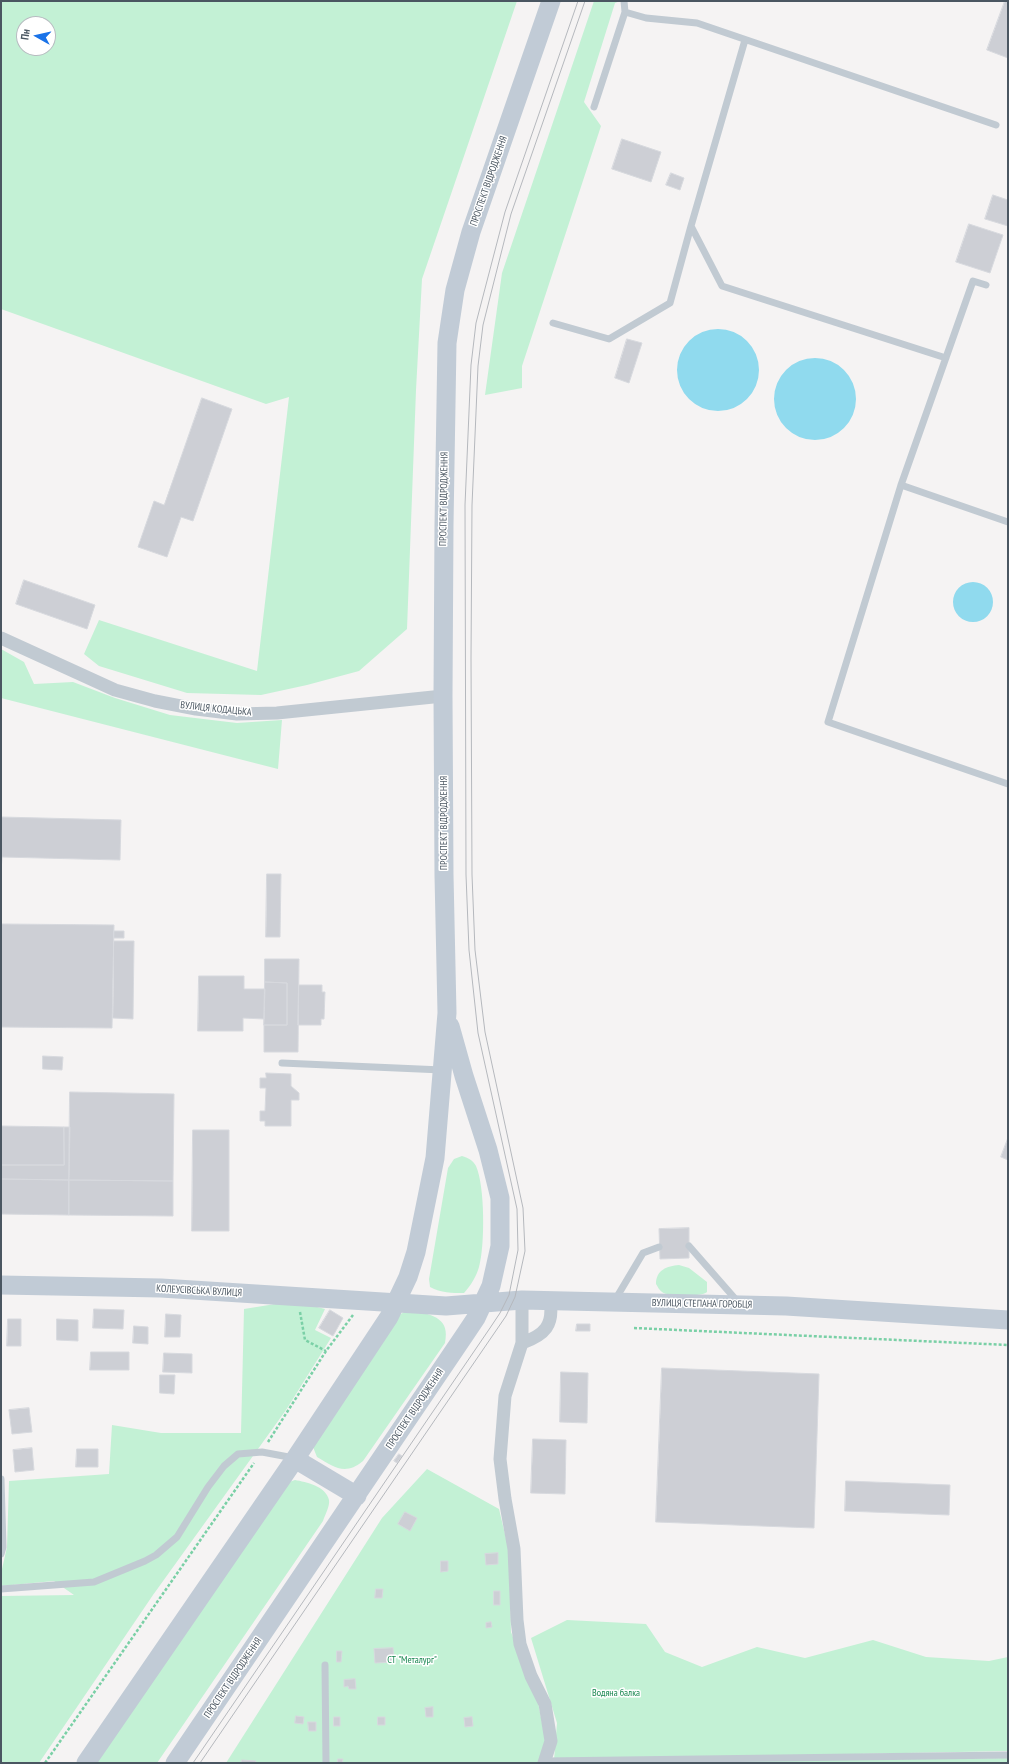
<!DOCTYPE html>
<meta charset="utf-8">
<style>
body{margin:0}
#map{position:relative;width:1009px;height:1764px;overflow:hidden;background:#f5f3f3;font-family:"PT Sans Narrow",sans-serif}
canvas{display:block}
.frame{position:absolute;inset:0;border:2px solid #4a5661;pointer-events:none}
.north{position:absolute;left:16px;top:16px;width:40px;height:40px;box-sizing:border-box;background:#fff;border:1px solid #b7bbc0;border-radius:50%;rotate:278deg;font-size:11px;font-weight:700;line-height:16px;text-align:center;color:#4a5661}
.north::after{content:'';display:block;margin:auto;width:14px;height:18px;background:#1a73e8;clip-path:polygon(50% 0,100% 100%,50% 72%,0 100%)}
</style>
<div id="map">
<canvas width="1009" height="1764"></canvas>
<div class="frame"></div>
<div class="north">Пн</div>
</div>
<script>
const ctx = document.querySelector('canvas').getContext('2d');
ctx.lineJoin = 'round';
function paint(path, color) { ctx.fillStyle = color; ctx.fill(path, 'evenodd'); }
function strokePath(path, color, width, dash) { ctx.strokeStyle = color; ctx.lineWidth = width; ctx.lineCap = dash ? 'butt' : 'round'; ctx.setLineDash(dash || []); ctx.stroke(path); }
function label(font, color, halo, rows, align = 'center') {
  ctx.font = font + ' "PT Sans Narrow",sans-serif'; ctx.lineWidth = 3; ctx.setLineDash([]); ctx.textBaseline = 'middle'; ctx.strokeStyle = halo; ctx.fillStyle = color; for (const [text, x, y, turn = 0] of rows) {
    ctx.save(); ctx.translate(x, y); ctx.rotate((+turn || 0) * Math.PI / 180); ctx.textAlign = isNaN(turn) ? turn : align; if (halo) ctx.strokeText(text, 0, 0); ctx.fillText(text, 0, 0); ctx.restore();
  }
}
const green = new Path2D(`
 M1 1H517L422 279 416 390 407 629 359 671 307 685 261 695 187 693 99 666 84 654 99 620 257 671 289 397 266 404 1 309ZM24 24H48V48H24Z
 M594 1H620L615 3 584 102 601 126 522 366V388L485 395 502 273Z
 M1 649 24 662 34 684 73 682 115 698 170 715 237 723 282 720 278 769 1 698Z
 M462 1156C468 1158 473 1160 476 1166 485 1186 485 1246 479 1267 476 1277 471 1285 464 1293 452 1293 441 1293 430 1287L429 1279 448 1168 454 1159Z
 M679 1265 689 1268 707 1282V1292C701 1297 669 1297 662 1292 659 1290 658 1287 656 1284 656 1270 667 1266 679 1265Z
 M294 1301 325 1309 315 1330 331 1338 286 1410 153 1595 39 1763H1V1596L74 1595 54 1581 1 1586 2 1569 7 1547 9 1481 109 1474 112 1425 161 1433H241L244 1309Z
 M414 1310C434 1316 450 1318 445 1343L363 1461C345 1476 334 1467 317 1457L313 1447 399 1315 406 1311Z
 M427 1469 499 1509 509 1551 511 1632 538 1702 546 1744 544 1763 1008 1758V1763H226L382 1518Z
 M295 1480C306 1482 326 1486 329 1500 330 1506 325 1515 323 1521L157 1763H94L286 1483Z
 M567 1620 646 1624 665 1652 702 1667 757 1647 805 1658 873 1640 926 1657 989 1661 1008 1657V1751L554 1760 557 1723 531 1638Z`);
const water = new Path2D(`
 M677 370a41 41 0 1 1 82 0a41 41 0 1 1-82 0Z
 M774 399a41 41 0 1 1 82 0a41 41 0 1 1-82 0Z
 M953 602a20 20 0 1 1 40 0a20 20 0 1 1-40 0Z`);
const building = new Path2D(`
 M1005 1H1008V58L987 50Z
 M622 139 661 152 651 182 612 169Z
 M671 173 684 178 680 190 666 185Z
 M993 195 1008 200V226L985 219Z
 M969 224 1003 235 990 273 956 262Z
 M627 339 642 343 629 383 615 378Z
 M202 398 232 409 193 521 181 517 167 557 138 547 154 501 164 505Z
 M24 580 95 605 87 629 16 604Z
 M1 817 121 820 120 860 2 857 1 872Z
 M267 874H281L280 937H266Z
 M1 924 114 925 112 1028 1 1027Z
 M114 931H124V938H114Z
 M114 941H134L133 1019 113 1018Z
 M265 959H299L298 1052H264V1025H287V983L265 982Z
 M199 976H244V989H265L264 1019 243 1018V1031H198Z
 M265 982 287 983V1025H264Z
 M299 985H322V992H325L324 1019H321V1025H298Z
 M43 1056 63 1057 62 1070 43 1069Z
 M266 1073 291 1074V1086L299 1093V1100H291V1126H265V1121H260V1111H265L266 1088H260V1078H266Z
 M70 1092 174 1094 173 1181 69 1180Z
 M1 1126 64 1127V1165H1Z
 M64 1127H70L69 1180 1 1179V1165H64Z
 M193 1130H229V1231H192Z
 M1008 1138V1160L1001 1157Z
 M1 1179 69 1180V1215L1 1214Z
 M69 1180 173 1181V1216L69 1215Z
 M689 1228V1258L660 1259 659 1229Z
 M94 1309 124 1310 123 1329 93 1328Z
 M330 1310 343 1318 333 1336 319 1328Z
 M166 1314 181 1315 180 1337H165Z
 M8 1319H21V1346H7Z
 M57 1319 78 1320V1341L57 1340Z
 M577 1324H590V1331H576Z
 M134 1326 148 1327V1344L133 1343Z
 M91 1352H129V1370H90Z
 M164 1353 192 1354V1373L163 1372Z
 M662 1368 819 1374 814 1528 656 1522Z
 M561 1372 588 1373 587 1423 560 1422Z
 M160 1375H175L174 1394 160 1393Z
 M29 1408 32 1432 12 1434 9 1410Z
 M533 1439 566 1440 565 1494 531 1493Z
 M32 1448 34 1470 15 1472 13 1450Z
 M77 1449H98V1467H76Z
 M399 1454 402 1456 397 1463 394 1461Z
 M846 1481 950 1485 949 1515 845 1511Z
 M405 1512 417 1518 410 1531 398 1524Z
 M498 1553V1564L486 1565 485 1554Z
 M441 1561H448V1571L441 1572Z
 M376 1589H383L382 1598H375Z
 M494 1591H500V1605H494Z
 M491 1622 492 1627 486 1628V1623Z
 M393 1648 394 1662 375 1663 374 1649Z
 M337 1651H342L341 1662H337Z
 M355 1679 356 1689H349L348 1686 344 1687V1680Z
 M433 1707V1717H426L425 1708Z
 M296 1716 304 1717 303 1724 295 1723Z
 M334 1717H340V1726H334Z
 M378 1717H385V1725H378Z
 M472 1717 473 1726 465 1727 464 1718Z
 M308 1722H316V1731H309Z
 M338 1759H343L342 1763H338Z
 M242 1760 256 1761 255 1763H241Z`);
const path = new Path2D(`
 M300 1312 305 1340 326 1351
 M634 1328 1008 1345
 M268 1442 326 1351 353 1315
 M45 1763 254 1463`);
const lane = new Path2D(`
 M625 12 646 18 697 23 996 125
 M594 107 625 12 624 1
 M691 226 745 40
 M986 285 973 281 901 485 828 722 1008 784
 M553 323 609 339 670 303 691 226 722 286 946 358
 M901 485 1008 522
 M282 1063 442 1070
 M689 1246 738 1302
 M615 1300 643 1253 659 1247
 M1 1479 3 1547 1 1554
 M1 1589 94 1582 145 1561 156 1555 177 1537 208 1487 224 1466 238 1454 262 1452 294 1458
 M325 1665 326 1763
 M545 1761 1008 1755`);
const street = new Path2D(`
 M1 638 115 690 155 701 196 709 237 714 277 713 443 696
 M522 1300V1343
 M544 1763 551 1741 545 1704 531 1676 520 1644 517 1620 514 1549 505 1499 500 1459 505 1396 522 1343C545 1335 554 1325 550 1301`);
const secondary = new Path2D(`
 M1 1285 161 1288 446 1306 522 1300 786 1306 1008 1320
 M295 1459 357 1496
 M86 1763 295 1459 389 1317 408 1277 416 1252 435 1158 447 1013 444 875 443 696 444 525 447 343 455 290 471 232 551 1
 M175 1763 466 1333 476 1318 491 1286 500 1246V1198L488 1150 464 1076 450 1026`);
const tram = new Path2D(`
 M193 1763 490 1328 500 1313 509 1295 518 1250 517 1209 478 1033 469 950 466 875 465 505 471 365 476 323 505 212 578 1
 M200 1763 506 1316 515 1297 525 1251 523 1208 485 1032 475 950 472 875 471 658 472 505 478 366 483 325 511 214 585 1`);
const streetNames = [
 ["ПРОСПЕКТ ВІДРОДЖЕННЯ",489,181,-71],
 ["ПРОСПЕКТ ВІДРОДЖЕННЯ",444,499,-89],
 ["ВУЛИЦЯ КОДАЦЬКА",216,709,6],
 ["ПРОСПЕКТ ВІДРОДЖЕННЯ",444,823,-90],
 ["КОЛЕУСІВСЬКА ВУЛИЦЯ",199,1291,3],
 ["ВУЛИЦЯ СТЕПАНА ГОРОБЦЯ",702,1304,1],
 ["ПРОСПЕКТ ВІДРОДЖЕННЯ",415,1409,-56],
 ["ПРОСПЕКТ ВІДРОДЖЕННЯ",233,1678,-56]
];
const parkNames = [
 ["СТ \"Металург\"",412,1660],
 ["Водяна балка",616,1693]
];
paint(green, '#c3f1d5');
paint(water, '#90daee');
paint(building, '#cdcfd5');
strokePath(building, '#d7d9de', 1);
strokePath(path, '#7ad0a6', 2.5, [3, 2]);
strokePath(lane, '#c1cad2', 7);
strokePath(street, '#c1cad2', 13);
strokePath(secondary, '#c1cbd6', 19);
strokePath(tram, '#b5b8bd', 1);
label('10px', '#4a5661', '#fff', streetNames);
label('10px', '#17864f', '#fff', parkNames);
</script>
